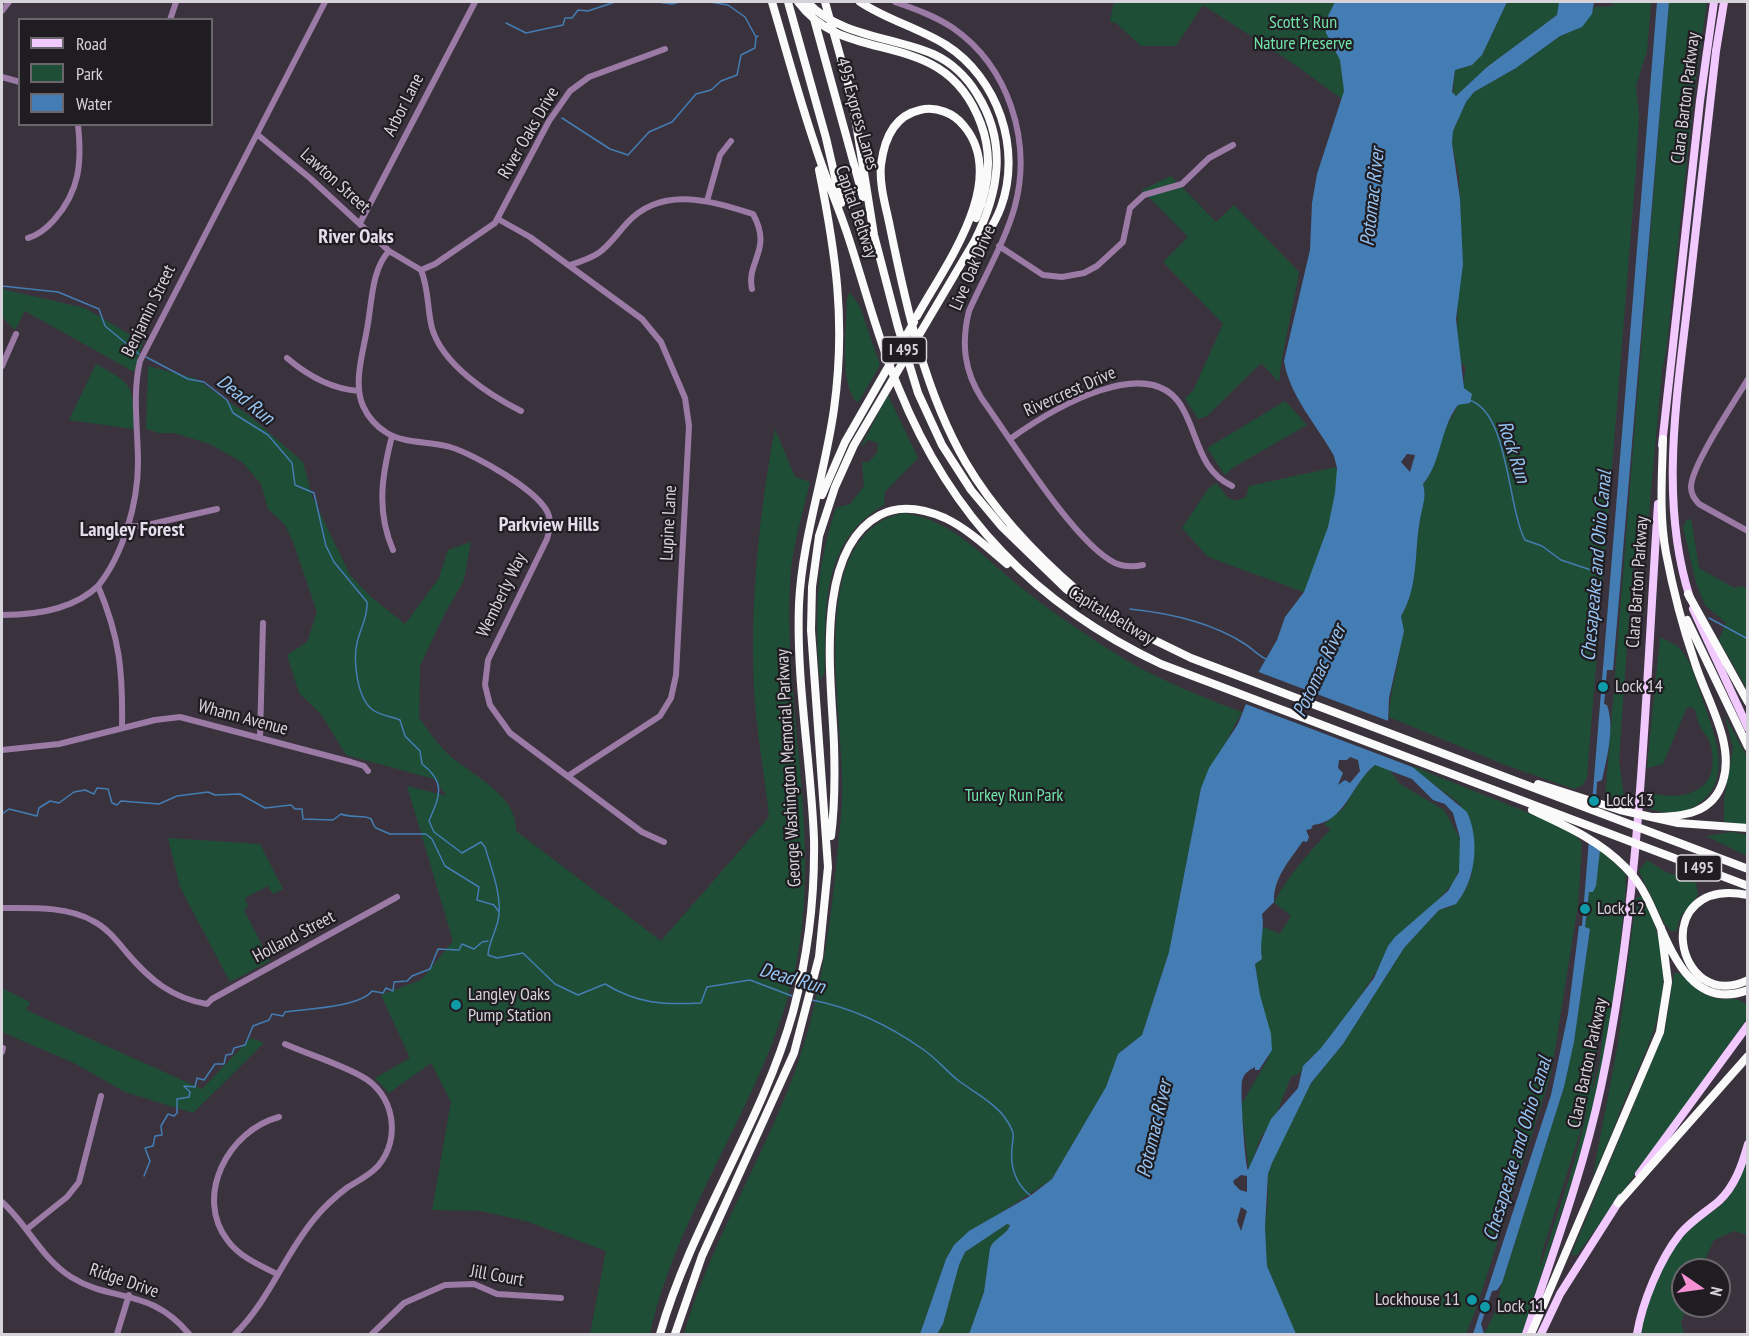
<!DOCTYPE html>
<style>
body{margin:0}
#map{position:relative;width:1749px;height:1336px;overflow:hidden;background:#3a333e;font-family:"PT Sans Narrow",sans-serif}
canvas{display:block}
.frame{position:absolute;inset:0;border:3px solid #d7d3da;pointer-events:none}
.legend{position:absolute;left:18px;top:18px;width:195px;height:108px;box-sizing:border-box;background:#201d22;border:2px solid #69666c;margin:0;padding:8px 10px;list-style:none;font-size:18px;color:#d7d3da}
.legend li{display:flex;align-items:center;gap:12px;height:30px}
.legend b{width:30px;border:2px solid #69666c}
.north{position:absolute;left:1671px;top:1258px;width:60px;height:60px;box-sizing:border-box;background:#201d22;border:2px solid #69666c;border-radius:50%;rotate:103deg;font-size:16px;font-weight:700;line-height:24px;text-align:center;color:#d7d3da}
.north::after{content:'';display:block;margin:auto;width:21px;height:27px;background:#f491d3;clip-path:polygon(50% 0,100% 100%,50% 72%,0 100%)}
</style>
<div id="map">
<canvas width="1749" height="1336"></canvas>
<div class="frame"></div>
<ul class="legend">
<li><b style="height:8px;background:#f2c9fe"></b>Road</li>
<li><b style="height:16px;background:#1f4e37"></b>Park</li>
<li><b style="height:16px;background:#447db3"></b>Water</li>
</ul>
<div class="north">N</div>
</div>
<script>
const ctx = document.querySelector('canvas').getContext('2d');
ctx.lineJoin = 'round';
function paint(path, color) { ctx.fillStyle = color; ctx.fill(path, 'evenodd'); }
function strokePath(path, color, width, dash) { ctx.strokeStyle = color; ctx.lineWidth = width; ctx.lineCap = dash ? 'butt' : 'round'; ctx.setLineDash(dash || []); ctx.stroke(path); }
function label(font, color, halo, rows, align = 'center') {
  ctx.font = font + ' "PT Sans Narrow",sans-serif'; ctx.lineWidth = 4.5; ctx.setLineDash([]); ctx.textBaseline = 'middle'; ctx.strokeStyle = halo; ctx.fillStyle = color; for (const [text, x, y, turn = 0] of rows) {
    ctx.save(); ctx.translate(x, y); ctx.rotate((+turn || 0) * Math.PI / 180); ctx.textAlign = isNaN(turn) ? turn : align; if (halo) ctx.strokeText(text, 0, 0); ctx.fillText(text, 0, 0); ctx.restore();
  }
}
const green = new Path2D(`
 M1114 2H1333L1342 9 1361 40 1342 99 1291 62 1203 5 1176 46H1141L1117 24 1110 21Z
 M1507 2H1559L1557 15 1487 67 1457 95H1453L1455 70 1472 65 1482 55Z
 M1608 2H1651L1647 51 1636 86 1639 115 1636 170 1587 777 1583 785 1574 789 1505 765 1389 717C1390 685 1406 645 1401 616 1419 587 1414 552 1420 520 1422 507 1427 497 1423 484 1435 471 1434 457 1439 441 1446 424 1459 409 1463 391 1465 383 1463 377 1466 368L1461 362 1457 338 1458 296 1463 264 1459 177 1452 143 1453 131 1466 102 1474 92 1516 68 1560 36 1582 27 1595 7 1616 6Z
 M1669 2H1707L1696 78 1666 352 1662 370 1646 547 1636 558 1632 573 1619 760 1625 805 1605 799Z
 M1171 176 1216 222 1234 205 1299 272C1293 309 1283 344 1279 382L1261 363 1207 416 1198 419 1185 398 1193 391 1223 324 1163 262 1188 237 1142 190Z
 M2 287 6 290 85 308 134 337 144 339 134 372 25 311 15 330 2 317Z
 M850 292 860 307 880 365 858 403C838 385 847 325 847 299Z
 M96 364C135 386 133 385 134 429L69 420Z
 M148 366 194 378 250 416 303 462 312 496 350 575 371 597 405 624 439 578 448 550 471 542 464 580 445 613 420 666 419 718C428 730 437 744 448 754 471 775 518 795 516 831L661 941 769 817C765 774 756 732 754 689 750 603 759 514 775 429L795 477 810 482C802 516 791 550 790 584 784 711 822 839 796 965 768 1096 679 1204 650 1334H590L606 1251 529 1222 481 1211 432 1210 451 1102 431 1063 389 1093 375 1078 410 1058 381 995 421 980 453 941 407 786 447 796 434 779 346 755 321 714 299 693 287 655 307 642 317 612 293 542 285 525 268 509 261 484 243 463 210 444 174 433H159L146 429Z
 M888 395 918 458 885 492 884 505C822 540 825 607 825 669L823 676 820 678C814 616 816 567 836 508L850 504 864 486 862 462H869L877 453 878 443 868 440 860 448Z
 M1285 401 1307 425 1234 467 1225 475 1207 448Z
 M1336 467C1345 510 1323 553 1309 594L1208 557 1182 528 1208 489 1216 483 1228 498 1236 501 1246 497 1249 486Z
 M903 513C955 520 984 559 1024 590 1053 613 1086 635 1118 655 1150 676 1206 699 1242 712L1201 788 1169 952 1142 1035 1118 1054 1106 1087 1052 1179 988 1221 946 1259 920 1334H684C708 1251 752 1177 785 1097 824 1005 833 904 842 805 849 729 798 536 903 513Z
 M1691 519 1699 568 1734 588 1742 586 1747 589V689L1719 640 1726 623 1705 605 1696 583 1683 527 1687 520Z
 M1660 637C1667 641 1676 644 1680 649 1692 661 1695 680 1701 695 1713 731 1736 780 1697 805 1682 815 1663 814 1648 808L1650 793C1687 802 1721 790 1711 746 1709 737 1703 733 1700 726 1697 720 1697 714 1694 708L1687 707 1663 764 1647 768Z
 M1725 716 1747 757V825L1724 822V800L1733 748Z
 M1407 764 1571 830 1582 843 1578 905 1551 1074 1477 1306 1466 1334H1296L1267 1266 1265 1227 1268 1201V1174L1280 1142 1311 1083 1343 1044 1404 948 1439 910 1449 908 1460 898 1466 888 1472 874V860L1460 804Z
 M1375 765 1388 768 1400 784 1444 810 1460 838 1461 864 1454 882 1381 964 1359 998 1321 1048 1309 1059 1300 1073 1291 1077 1278 1110 1259 1141 1249 1170 1241 1105 1269 1057 1255 964 1262 959 1259 941 1264 927 1280 934 1291 916 1274 902C1289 875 1310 851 1331 829L1324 824 1343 809 1362 778Z
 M1732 832 1747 835V856L1706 836Z
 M168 838 260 844 283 889 273 894 268 886 245 898 248 907 244 910 270 961 230 982 180 887Z
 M1600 850 1625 873 1626 886 1617 977 1598 1089 1579 1160 1522 1334H1484L1496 1310 1500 1290 1564 1087 1574 1042 1590 930 1585 927 1589 892H1593ZM1602 1011 1605 1014 1599 1067 1592 1091 1597 1053 1596 1038ZM1589 1104 1572 1170 1540 1268 1542 1252Z
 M1647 860 1664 871 1696 883 1698 895 1681 916 1676 931H1671L1664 923 1639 871Z
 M1642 896C1683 977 1659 1023 1625 1099 1614 1125 1606 1151 1593 1175L1618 1044 1636 898Z
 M1674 973H1679C1690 983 1700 994 1715 998 1730 1002 1732 994 1747 1005V1019L1577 1255H1571L1665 1030Z
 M2 988 30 1002 26 1010 202 1089 251 1038 264 1043 193 1113 125 1092 74 1063 2 1032Z
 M1747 1159V1235L1734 1231 1714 1240 1700 1270H1683V1306H1687L1681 1322 1684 1334H1641C1643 1305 1668 1251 1689 1229 1697 1220 1709 1214 1719 1207 1734 1194 1740 1178 1747 1159Z
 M1007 1224H1010L1007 1231 990 1248 984 1292 969 1334H937L943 1324 959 1265 965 1252Z`);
const water = new Path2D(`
 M1335 2H1507L1482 55 1472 65 1455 70 1452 92 1456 96 1487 67 1557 15 1559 2H1594L1592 14 1582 27 1560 36 1516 68 1474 92 1466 102 1453 131 1452 143 1460 199 1463 264 1456 319 1464 388 1472 394 1470 403 1458 405C1440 428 1441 464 1423 484 1427 497 1422 507 1420 520 1414 552 1419 587 1401 616L1404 631 1389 698 1388 723 1398 755 1467 812C1480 840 1476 880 1456 904L1439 910 1404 948 1343 1044 1311 1083 1272 1163 1268 1174 1265 1227 1267 1266 1296 1334H969L984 1292 990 1248C994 1238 1007 1235 1010 1225L1007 1224 965 1252 959 1265 943 1324 937 1334H920L946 1259 954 1245 969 1231 1030 1196 1052 1179 1106 1087 1118 1054 1142 1035 1169 952 1201 788 1209 768 1238 724 1259 671 1277 640 1285 617 1304 592 1328 527 1335 493 1337 468 1334 456C1317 425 1290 397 1284 361L1310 250 1312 203 1317 174 1344 91 1340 60 1326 33V20ZM1407 454 1415 455 1410 472 1401 462ZM1350 757 1358 760 1360 771 1350 783 1345 780 1338 785 1343 773 1338 768 1339 760H1347ZM1375 765 1412 779 1433 800 1445 804 1453 813 1460 838 1459 872 1448 891 1395 937 1388 946 1374 978 1359 998 1321 1048 1303 1066 1298 1088 1271 1119 1248 1170C1245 1165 1240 1090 1242 1081 1244 1073 1249 1070 1255 1067V1070H1259L1272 1050 1271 1034 1260 995 1255 964 1262 959C1259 941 1265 931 1262 914L1274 902C1273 878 1290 860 1303 841L1307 842 1309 837 1306 830 1311 829 1313 825C1345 822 1352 783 1375 765ZM1241 1175 1247 1176V1192L1240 1190 1234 1184 1233 1181ZM1241 1207 1247 1211 1241 1231 1237 1221Z
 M1657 2H1669L1613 670H1607L1604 704 1607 705C1615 727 1607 758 1602 780L1597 782 1595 821 1602 832 1596 886 1593 892H1589L1585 927 1590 929 1574 1042 1564 1087 1502 1283 1497 1290 1492 1291 1481 1324 1484 1334H1473L1551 1095 1568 1014 1579 926H1582Z`);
const pier = new Path2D(`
 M1256 671 1391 722 1394 738 1400 753 1415 768 1243 703Z
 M1590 795 1599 798 1598 820 1605 832 1603 851 1585 839Z`);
const stream = new Path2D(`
 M658 2 672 4 680 2
 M710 2 728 5 745 17 756 37 758 36
 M506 23 526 33 563 25 565 18H572L578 10 588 11 615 2H645
 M562 118 610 149 628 155 649 132 672 122 696 94 711 90 721 81 737 75 741 55 755 48 756 37
 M2 286 58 292 99 309 105 326 139 354
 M146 357 188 379 204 382 227 400 233 413 268 435 292 463 295 485 314 493 326 546 334 562 367 602C368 617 360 629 357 643 353 661 357 699 373 710 381 716 391 716 400 720L405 736 420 751 422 764C447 783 439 797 429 821L434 832 462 853 481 842 485 847C491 868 501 892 499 914 498 929 489 940 488 955L497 958 523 953 555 984 578 995 605 984C638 1004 664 1005 701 1003L707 987 750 980 792 996
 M1469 400C1509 412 1507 506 1525 540L1542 546 1561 560 1591 570
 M1130 609C1169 613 1211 622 1245 644 1253 649 1258 656 1268 660
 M1709 618 1748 639
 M2 814 9 809 37 816 39 808 50 801 59 803 74 792 85 790 94 794 97 788 108 789 112 803 117 805 121 801 159 804 177 796 208 792 215 795 240 794 265 808 291 805 295 809H302L303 819 333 820 341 814C349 818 368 815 371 819 373 822 373 826 376 828L390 834H426L432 839 445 866 479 887 477 900 494 905 499 912
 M812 1000C854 1008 890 1026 924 1050 937 1059 946 1071 959 1081 978 1095 1002 1106 1012 1130 1015 1135 1012 1142 1012 1148 1010 1167 1016 1184 1031 1196
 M144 1176 150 1161 145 1148 153 1146 155 1136 162 1135 161 1126 168 1114 174 1116 177 1113V1099L189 1097 190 1092 184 1086 195 1087 197 1078 204 1080 215 1064H224L226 1055 232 1054 234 1048 245 1045 253 1026 269 1020 272 1014 283 1016 285 1012C306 1009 360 1007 372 991L383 993 386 988 393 991 394 982 407 981 412 976 430 969 438 949 459 950 462 944 474 949 482 942 488 941`);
const minor = new Path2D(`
 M895 2C915 9 935 16 953 28 1009 67 1032 141 1015 206 1005 242 984 277 969 311 961 343 964 371 982 399 1011 439 1074 543 1115 563 1124 567 1133 567 1143 565
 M2 11 9 2
 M170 20 176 2
 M2 77 20 82
 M258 135 311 179 389 251 421 270C429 289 427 309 432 328 442 364 489 395 521 411
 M707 201 720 155 731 141
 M498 219 530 237 642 319 661 342 685 398 689 426 676 675 671 698 660 716 568 776
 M360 223 475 2
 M28 238C39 235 46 229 54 220 80 191 82 162 78 124
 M999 246 1043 275 1062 277 1084 273 1097 266 1123 242 1130 208 1144 195 1182 184 1209 158 1233 145
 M389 251C371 270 372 304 367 329 363 353 353 383 363 406 368 417 377 427 387 433 405 444 430 441 450 447 474 454 542 492 549 516 551 524 549 532 547 539L488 660 485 685 490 705 510 733 642 832 664 842
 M570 265C605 254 604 249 627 223 662 185 711 201 753 214 773 250 746 261 752 289
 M421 270 435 264 495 223 549 121 570 91 589 77 665 49
 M287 358C308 376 331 389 359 391
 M2 366 16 334
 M1748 379C1735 401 1691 466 1691 487 1691 495 1695 499 1699 504L1748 531
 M392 436C382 475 376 511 393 550
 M1010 439C1049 411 1153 347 1184 411 1199 439 1200 471 1232 486
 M126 526H143L217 509
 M2 615C34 615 73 610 98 586
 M122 728C123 672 120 638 98 586 123 555 138 503 138 463 138 429 132 394 140 361L325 2
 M260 737 263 623
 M2 750 59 744 155 720 180 717 351 762 364 766 368 771
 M2 908C31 908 67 906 93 921 107 928 117 941 127 953 150 980 172 998 207 1004L212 999 397 897
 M2 1052 3 1048
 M2 1202C27 1224 41 1258 71 1277 113 1303 150 1287 189 1334
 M27 1229 67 1197 79 1182 101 1096
 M277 1274C259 1265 240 1257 228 1241 193 1196 229 1130 279 1117
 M117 1334 129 1295
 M235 1334C269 1301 284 1255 315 1218 324 1207 336 1196 348 1187 358 1181 370 1175 378 1166 402 1138 394 1093 361 1076 337 1063 310 1055 285 1044
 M372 1334 404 1303 445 1285 474 1284 497 1294 561 1298`);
const major = new Path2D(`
 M1662 445 1700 101 1714 2
 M1690 598C1659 502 1677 397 1688 300 1697 217 1707 134 1716 51L1724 2
 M1693 609 1748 728
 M1639 1174 1748 1025
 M1526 1334C1553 1253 1583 1171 1601 1087 1641 898 1645 697 1658 504
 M1541 1334 1560 1294 1621 1198
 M1637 1334C1642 1303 1660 1259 1680 1234 1691 1221 1706 1212 1719 1201 1735 1186 1742 1165 1748 1144`);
const highway = new Path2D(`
 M772 2C786 49 799 98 815 145 824 174 836 201 846 230 864 283 877 338 899 389 951 517 1036 605 1161 664L1748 886
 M788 2 826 138 841 203
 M798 2C848 70 944 23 981 124 993 156 989 187 976 218
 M825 2 852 98 874 235 898 327 918 393 942 445 971 490 1002 527 1066 589 1105 616 1191 658 1748 869
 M860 2C887 20 919 28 946 45 998 78 1022 149 1001 207 994 226 982 242 970 258
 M814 19 863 197
 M917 316C944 267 1010 181 964 126 954 113 936 106 920 110 893 116 884 140 881 165 879 185 886 207 890 227 906 306 925 393 966 463 995 512 1036 555 1079 592
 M822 495 845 442 914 322
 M1688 594 1748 702
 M1687 620 1748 747
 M1538 784 1620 810 1678 823 1748 828
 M1532 810C1564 825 1599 840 1625 867 1633 875 1641 886 1646 896 1667 936 1685 1014 1748 990
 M1652 817C1682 817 1713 814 1723 781 1735 743 1706 699 1695 663 1683 628 1673 590 1666 553 1659 515 1662 477 1663 439
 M831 836C835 806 835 776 834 745 832 683 812 551 880 515 901 504 924 509 945 518 968 529 988 548 1007 564
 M1748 895C1648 875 1675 1015 1748 980
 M1618 1203 1748 1056
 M660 1334C692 1222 762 1124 793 1012 808 955 815 897 814 839 811 761 796 683 799 604 802 539 825 474 834 409 846 322 836 255 819 170
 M675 1334 702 1256 794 1053 819 957 828 867 811 630 812 587 819 536 835 487 854 445 974 242C999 193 1008 143 977 94 967 77 951 62 933 54 891 36 841 37 807 2
 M1531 1334 1660 1032 1668 982 1661 928`);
const markers = [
 [1603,687,6,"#0f9aa8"],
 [1594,801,6,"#0f9aa8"],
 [1585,909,6,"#0f9aa8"],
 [456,1005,6,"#0f9aa8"],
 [1472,1300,6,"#0f9aa8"],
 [1485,1307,6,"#0f9aa8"]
];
const shields = [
 [904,350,45],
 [1699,868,45]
];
const shieldNames = [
 ["I 495",904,350],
 ["I 495",1699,868]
];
const parkNames = [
 ["Scott's Run",1303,23],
 ["Nature Preserve",1303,44],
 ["Turkey Run Park",1014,796]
];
const streetNames = [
 ["Clara Barton Parkway",1686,98,-83],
 ["Arbor Lane",404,105,-63],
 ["495 Express Lanes",857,114,74],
 ["River Oaks Drive",529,133,-60],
 ["Lawton Street",335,181,42],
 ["Capital Beltway",856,212,71],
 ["Live Oak Drive",973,268,-67],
 ["Benjamin Street",149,311,-64],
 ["Rivercrest Drive",1070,392,-24],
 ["Lupine Lane",669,523,-87],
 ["Clara Barton Parkway",1638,582,-86],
 ["Wemberly Way",502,595,-64],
 ["Capital Beltway",1111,616,31],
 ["Whann Avenue",243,718,15],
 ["George Washington Memorial Parkway",789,768,-93],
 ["Holland Street",294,937,-28],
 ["Clara Barton Parkway",1588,1063,-78],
 ["Jill Court",497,1276,10],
 ["Ridge Drive",124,1281,19]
];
const poiNames = [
 ["Lock 14",1615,687],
 ["Lock 13",1606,801],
 ["Lock 12",1597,909],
 ["Langley Oaks",468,995],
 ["Pump Station",468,1016],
 ["Lockhouse 11",1460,1300,"right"],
 ["Lock 11",1497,1307]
];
const waterNames = [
 ["Potomac River",1373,197,-84],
 ["Dead Run",245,400,39],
 ["Rock Run",1513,452,72],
 ["Chesapeake and Ohio Canal",1597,566,-85],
 ["Potomac River",1320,671,-65],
 ["Dead Run",792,979,16],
 ["Potomac River",1155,1129,-77],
 ["Chesapeake and Ohio Canal",1518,1149,-73]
];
const neighbourhoodNames = [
 ["River Oaks",356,237],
 ["Parkview Hills",549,525],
 ["Langley Forest",132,530]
];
paint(green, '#1f4e37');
paint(water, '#447db3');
paint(pier, '#3a333e');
strokePath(stream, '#447db3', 1.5);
strokePath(minor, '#9b7aa5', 6);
strokePath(major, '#f2c9fe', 8);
strokePath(highway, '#fafafa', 8);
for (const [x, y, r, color] of markers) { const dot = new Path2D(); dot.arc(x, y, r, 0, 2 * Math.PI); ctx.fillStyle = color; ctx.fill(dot); strokePath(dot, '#201d22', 2); }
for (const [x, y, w] of shields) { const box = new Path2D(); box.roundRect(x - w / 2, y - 13, w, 26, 4.5); ctx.fillStyle = '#201d22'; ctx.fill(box); strokePath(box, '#d7d3da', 1.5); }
label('bold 16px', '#d7d3da', null, shieldNames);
label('18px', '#72e4aa', '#201d22', parkNames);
label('18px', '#d7d3da', '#201d22', streetNames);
label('18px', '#d7d3da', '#201d22', poiNames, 'left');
label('italic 20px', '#96c3f0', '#201d22', waterNames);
label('bold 20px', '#e5ddeb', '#201d22', neighbourhoodNames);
</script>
